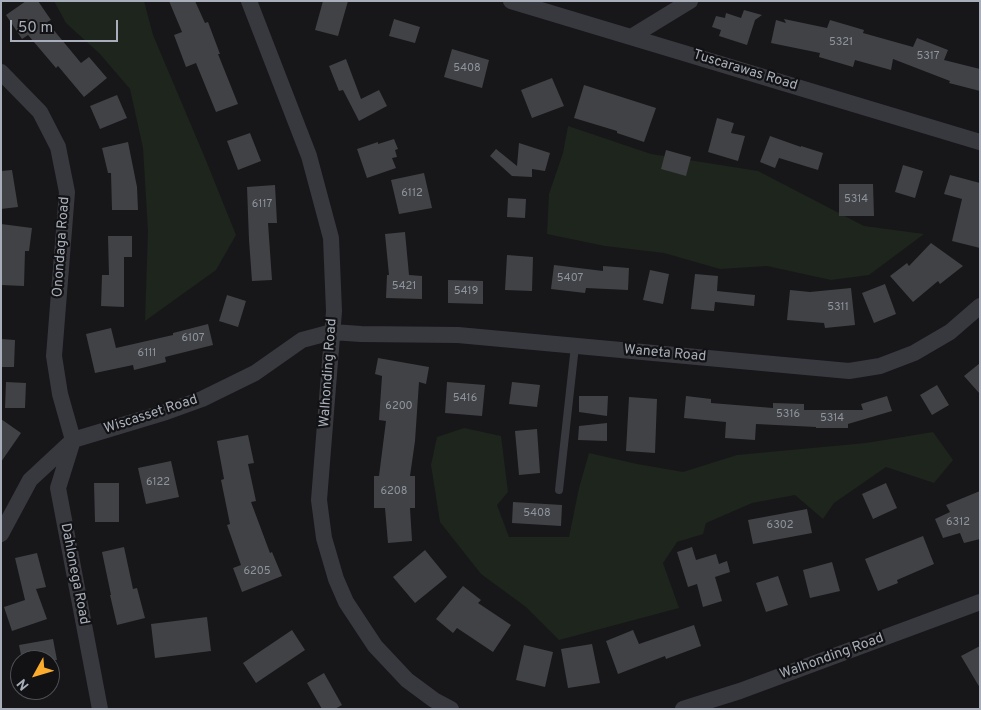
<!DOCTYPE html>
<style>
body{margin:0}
#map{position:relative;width:981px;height:710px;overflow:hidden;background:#171719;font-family:Overpass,sans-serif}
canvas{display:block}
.frame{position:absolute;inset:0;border:2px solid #a8afba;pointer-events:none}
.north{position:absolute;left:10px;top:650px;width:50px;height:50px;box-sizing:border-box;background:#121214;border:1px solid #4e5156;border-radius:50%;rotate:231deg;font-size:14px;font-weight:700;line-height:20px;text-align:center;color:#a8afba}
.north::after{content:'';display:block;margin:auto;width:18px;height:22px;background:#fcac2c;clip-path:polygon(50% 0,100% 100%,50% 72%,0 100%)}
.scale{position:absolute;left:10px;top:20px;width:108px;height:22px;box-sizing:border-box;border:2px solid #a8afba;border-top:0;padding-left:6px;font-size:15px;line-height:18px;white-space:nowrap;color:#a8afba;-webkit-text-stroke:4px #121214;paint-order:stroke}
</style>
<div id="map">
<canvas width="981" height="710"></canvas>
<div class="frame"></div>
<div class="north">N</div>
<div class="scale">50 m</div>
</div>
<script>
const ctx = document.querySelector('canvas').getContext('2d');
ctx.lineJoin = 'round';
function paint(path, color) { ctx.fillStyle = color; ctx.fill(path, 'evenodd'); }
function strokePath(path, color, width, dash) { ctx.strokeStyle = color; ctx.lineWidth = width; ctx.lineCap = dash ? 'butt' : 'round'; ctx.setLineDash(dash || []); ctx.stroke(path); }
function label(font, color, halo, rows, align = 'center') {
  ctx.font = font + ' Overpass,sans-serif'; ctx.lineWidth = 4.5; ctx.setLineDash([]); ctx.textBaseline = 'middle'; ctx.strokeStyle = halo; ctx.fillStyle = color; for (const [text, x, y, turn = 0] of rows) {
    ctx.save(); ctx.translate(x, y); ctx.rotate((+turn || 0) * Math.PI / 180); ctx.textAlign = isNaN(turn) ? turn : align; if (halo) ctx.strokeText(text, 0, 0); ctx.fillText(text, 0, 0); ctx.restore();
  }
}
const green = new Path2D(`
 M54 1H144L153 35 205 158 236 235 216 270 145 321 148 231 143 148 130 89 100 54 66 23Z
 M568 126 651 154 758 171 864 226 924 234 869 275 831 280 767 266 720 269 664 253 605 246 547 234 549 194 563 153Z
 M464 428 501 436 508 492 497 505 509 537H569L579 488 589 453 637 464 683 472 737 455 866 443 933 432 953 460 934 483 886 467 834 503 823 519 795 495 752 503 706 523 703 534 677 542 663 563 679 608 559 640 526 607 481 574 440 522 431 465 437 437Z`);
const building = new Path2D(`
 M26 1H38L51 20 47 22 81 63 89 57 107 78 84 97 58 66 56 68 28 35 22 39 6 15Z
 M169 1H195L205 23 208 22 220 54H218L238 104 216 112 196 63 186 67 174 35 182 32Z
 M323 1H348L338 36 315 30Z
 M744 10 762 15 755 20 747 45 719 36 721 30 712 27 716 16 725 18 726 13 741 18Z
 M394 19 420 27 415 43 389 36Z
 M784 19 827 28 830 20 864 30 863 33 913 47 917 38 948 50 944 60 980 69V91L949 83 950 81 893 59 891 70 855 60 853 67 819 57 820 53 771 43 776 20 786 23Z
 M452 49 489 60 482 88 444 77Z
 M346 59 361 99 379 90 387 106 359 121 343 90 339 91 329 66Z
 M552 78 564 106 532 118 521 90Z
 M584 85 656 108 644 142 617 133V131L574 118Z
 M117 95 127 118 100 129 90 106Z
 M717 118 734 123 731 133 745 136 738 161 708 152Z
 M250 133 261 161 238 170 227 141Z
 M770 136 801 147V146L823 153 818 170 779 158 775 168 760 162Z
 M394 139 398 149 395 150 397 157 392 158 396 168 367 178 357 149 378 142V144Z
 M128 142 137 187 138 210H112L111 173H108L102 148Z
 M519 143 550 153 545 171 532 169V177L512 176 490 156 496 149 517 166Z
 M666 150 691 157 686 176 661 169Z
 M903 165 923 171 915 198 895 192Z
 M12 170 18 207 1 209V171Z
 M424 173 432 208 399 214 391 180Z
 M950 175 980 183V248L952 241 962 199 944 194Z
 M839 184H873L874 216H839Z
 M275 185 277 223H268L272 280 252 281 249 240 247 187Z
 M508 198 526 199 525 218 507 217Z
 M1 224 32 228 29 251H25L24 286 1 285Z
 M405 232 409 275 422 276V299L386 298 387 275H389L385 234Z
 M108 236H132V257H124V307L101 306 102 275H109Z
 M931 243 963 266 940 284 938 281 913 302 890 276 907 263 909 266Z
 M507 255 533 257 532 291 505 290Z
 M554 265 603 271V266L629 268 628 290 586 288 585 293 551 289Z
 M650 270 669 274 663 304 643 300Z
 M695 274 718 276 717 291 755 295 754 306 715 302 714 311 691 309Z
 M448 280 483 281V304L448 303Z
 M885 284 896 314 874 323 862 293Z
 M851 288 855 325 825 328 824 323 787 320 790 290 810 292Z
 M227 295 246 301 238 327 219 321Z
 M208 324 213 345 165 357 166 362 134 370 133 365 95 373 86 334 111 328 116 348 173 335V333Z
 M1 339 15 340 14 367H1Z
 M378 358 429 367 426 384 419 382 415 441 410 476H415V508H410L412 541 388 543 385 508H374V476H379L386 421 379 420 382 376 375 374Z
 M980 363V394L964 376Z
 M6 382 26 383 25 408H5Z
 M447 382 485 385 482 416 445 413Z
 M512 382 540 385 537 407 509 404Z
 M937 385 949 405 932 415 920 395Z
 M579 396H608L607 416 579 412Z
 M686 396 711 399V403L773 408V403L804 404V410H863L861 404 887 396 892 411 848 424V428H816V427L756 424 755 440 725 438 726 422 684 418Z
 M629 397 657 399 655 453 626 451Z
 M1 419 21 433 1 462Z
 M607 423V441L578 440 579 426Z
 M537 429 540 473 519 475 515 431Z
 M248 435 254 463 248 464 256 501 251 502 270 553 272 552 282 576 242 592 233 568 241 565 227 525 230 524 221 480 224 479 217 441Z
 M171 461 179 497 146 504 138 468Z
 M94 483H119V522H95Z
 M886 483 897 508 873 519 862 494Z
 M980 491V539L964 543 960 533 943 538 935 519 950 512 946 505Z
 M513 502 562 505 561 526 512 523Z
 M807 509 812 533 753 544 748 520Z
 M923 536 934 564 897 580 898 583 878 591 865 559Z
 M124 547 133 589 137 588 145 618 117 625 110 595H111L102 552Z
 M692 547 696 560 716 554 719 564 727 561 730 572 715 577 722 601 703 607 697 584 688 587 677 552Z
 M425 550 447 577 415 603 393 577Z
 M37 553 46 587 36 589 47 619 12 631 4 607 25 600 15 558Z
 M832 562 840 591 810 598 803 570Z
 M778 576 788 605 766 612 756 583Z
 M463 586 481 600 478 603 511 625 493 652 457 628 453 633 436 619Z
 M207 617 211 651 155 658 151 624Z
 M694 625 701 646 666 659 665 656 618 674 606 641 633 630 639 644Z
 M292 630 305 650 256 683 243 663Z
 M53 639 57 660H22L19 645Z
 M592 644 600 683 568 688 561 649Z
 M524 645 553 652 545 687 516 680Z
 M980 646V688L961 656Z
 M324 673 342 705 335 709H322L307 683Z`);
const service = new Path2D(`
 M559 490 575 346`);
const minor = new Path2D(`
 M249 1 309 156 331 238 334 311 319 500 324 538 336 579 346 602 375 646 407 680 434 700 451 709
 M511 1 980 142
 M631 37 690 1
 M1 72 40 112 58 147 67 192 54 356 60 394 73 440 58 488 100 709
 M1 534 30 480 73 440 166 412 202 399 255 373 302 340 332 332 361 334 458 335 849 371 880 366 914 353 950 332 980 306
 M683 709 740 691 980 602`);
const numberNames = [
 ["5321",841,43],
 ["5317",928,57],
 ["5408",467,69],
 ["6112",412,194],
 ["5314",856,200],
 ["6117",262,205],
 ["5407",570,279],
 ["5421",404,287],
 ["5419",466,292],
 ["5311",838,308],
 ["6107",193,339],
 ["6111",147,354],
 ["5416",465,399],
 ["6200",399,407],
 ["5316",788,415],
 ["5314",832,419],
 ["6122",158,483],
 ["6208",394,492],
 ["5408",537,514],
 ["6312",958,523],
 ["6302",780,526],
 ["6205",257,572]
];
const streetNames = [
 ["Tuscarawas Road",745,71,17],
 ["Onondaga Road",62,247,-86],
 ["Waneta Road",665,354,5],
 ["Walhonding Road",329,373,-86],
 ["Wiscasset Road",151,415,-18],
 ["Dahlonega Road",74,574,79],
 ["Walhonding Road",832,657,-20]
];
paint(green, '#1d251d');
paint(building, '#414246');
strokePath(service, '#38393f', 8);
strokePath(minor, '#38393f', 16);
label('11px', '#8e949d', null, numberNames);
label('14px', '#a8afba', '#121214', streetNames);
</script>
